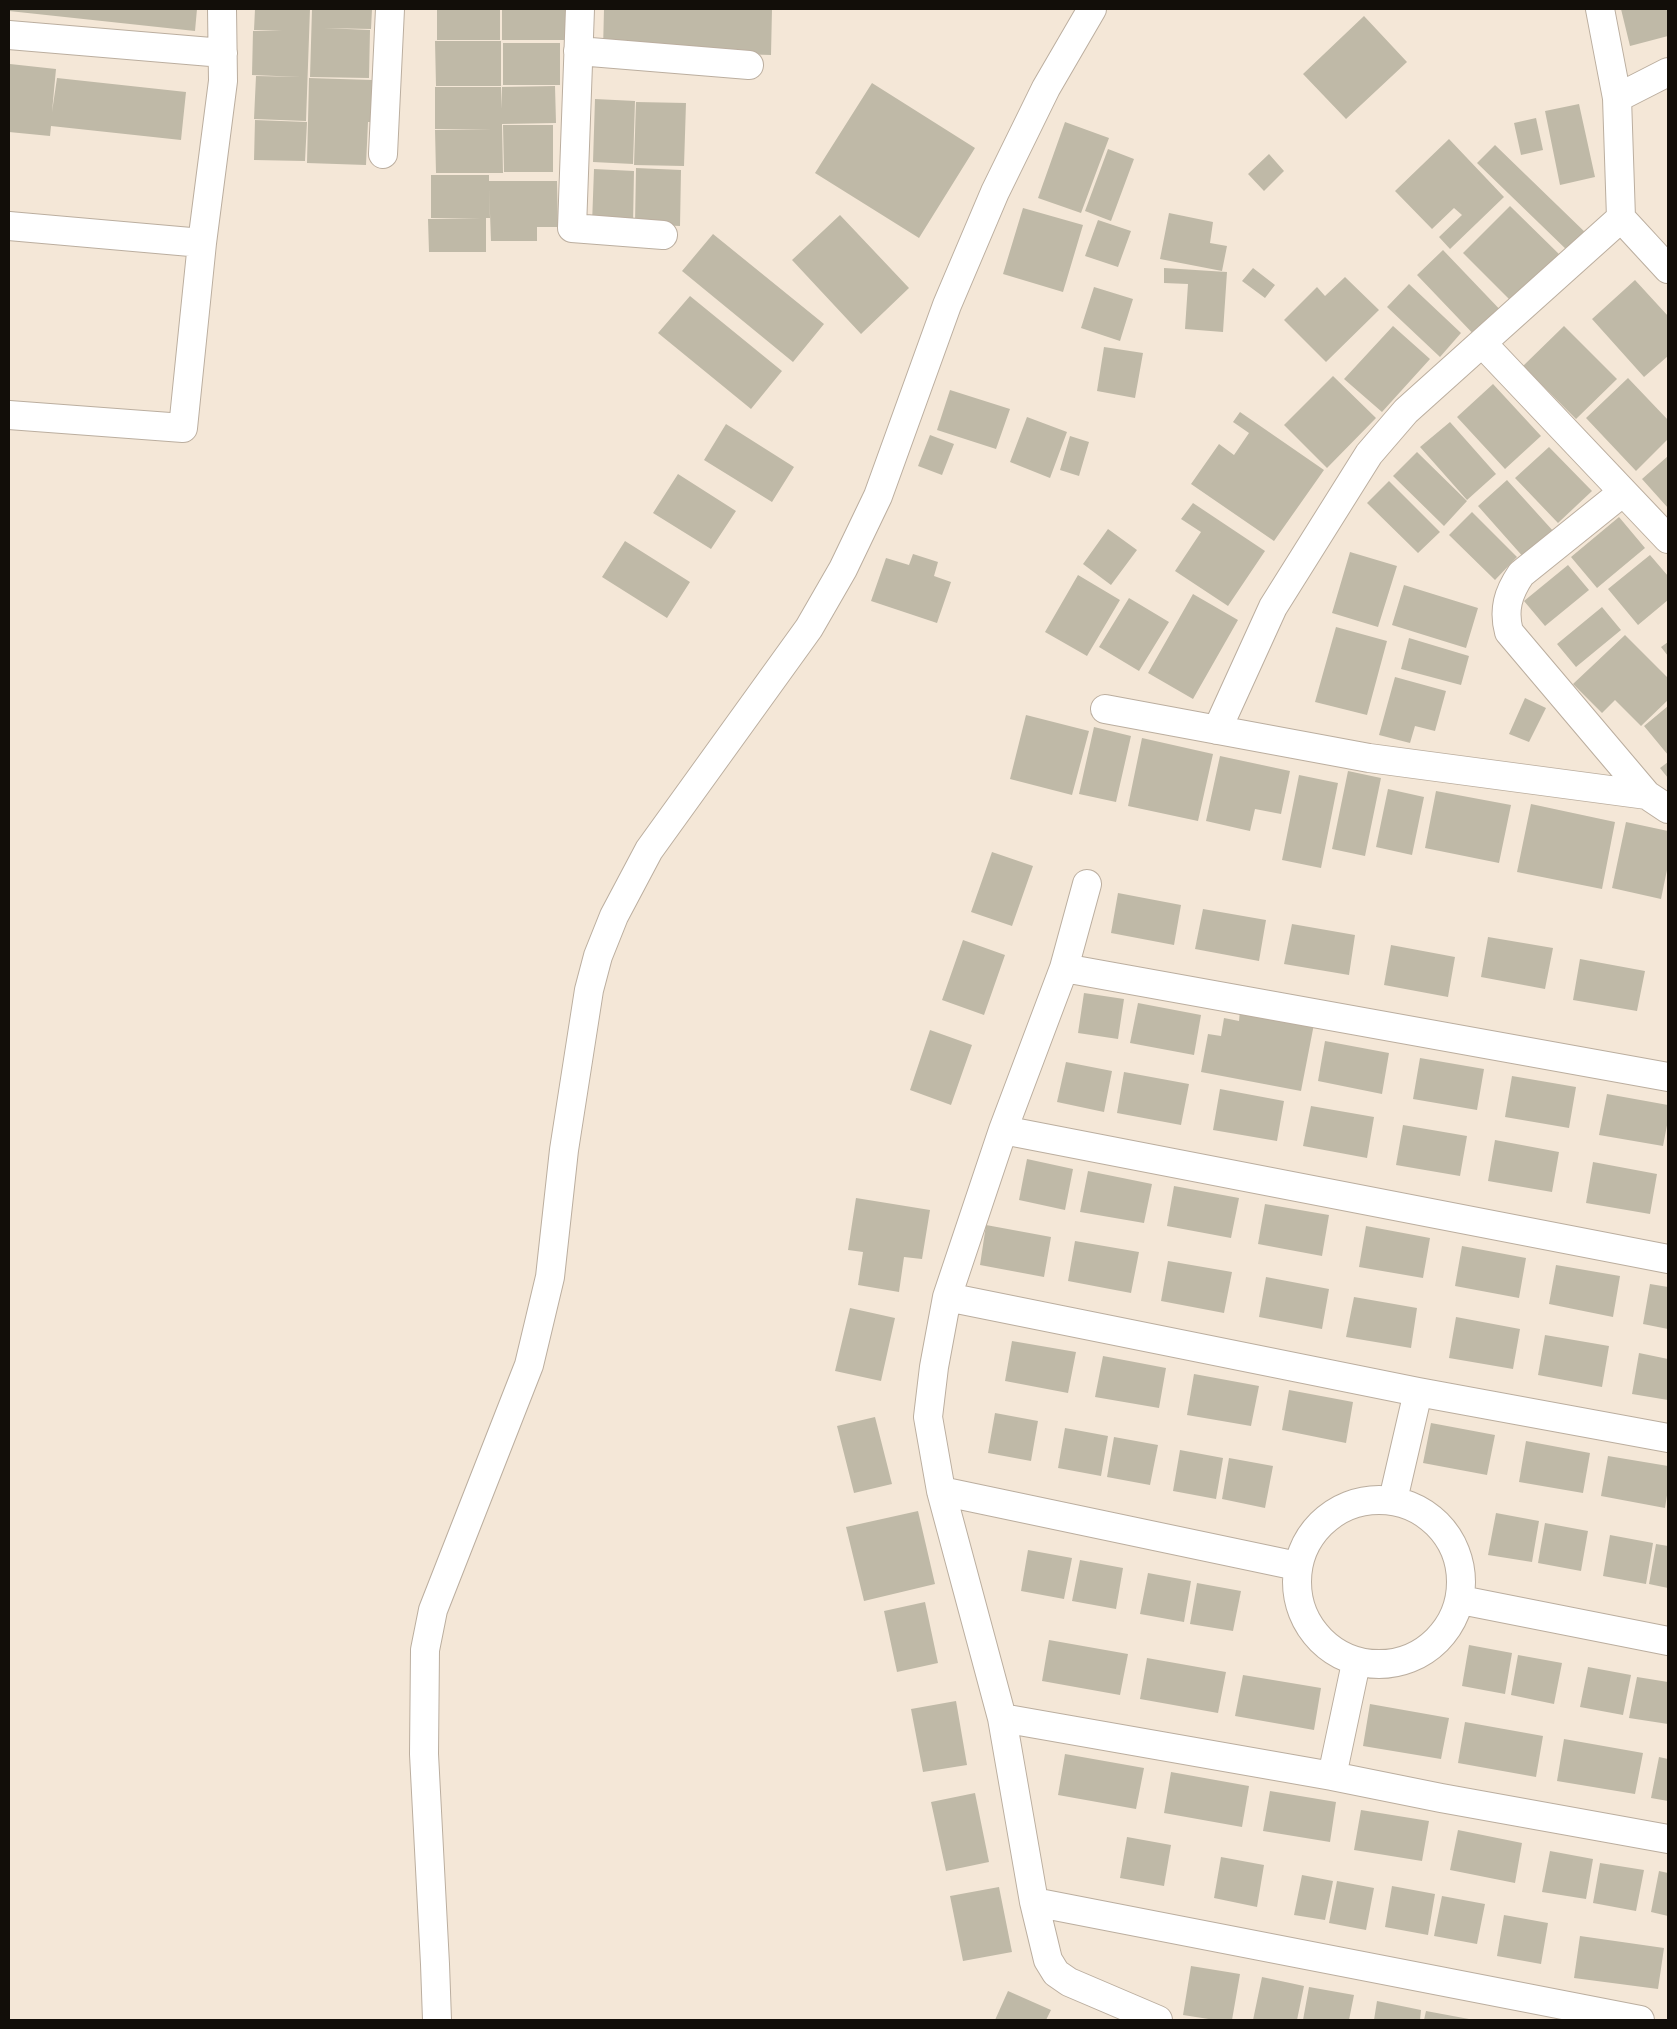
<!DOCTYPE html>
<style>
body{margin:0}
#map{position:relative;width:1677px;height:2029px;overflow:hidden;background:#f4e7d7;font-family:Mulish,sans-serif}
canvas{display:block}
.frame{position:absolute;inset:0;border:10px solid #120e09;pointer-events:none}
</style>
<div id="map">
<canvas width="1677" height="2029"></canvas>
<div class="frame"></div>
</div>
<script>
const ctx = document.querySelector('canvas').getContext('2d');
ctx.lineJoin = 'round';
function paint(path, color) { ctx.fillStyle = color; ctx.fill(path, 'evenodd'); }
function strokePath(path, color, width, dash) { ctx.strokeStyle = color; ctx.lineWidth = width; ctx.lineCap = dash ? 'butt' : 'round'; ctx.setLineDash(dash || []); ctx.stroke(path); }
const building = new Path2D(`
 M9 9H197L195 31 9 11Z
 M255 9H310L306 121 254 119 256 76 301 77 252 75 253 31H282L254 30Z
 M312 9H372L371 29 324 28 370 30 369 78 310 77Z
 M437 9H500V40H437Z
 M502 9H565V40H502Z
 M604 9H772L771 55 603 50Z
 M1621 9H1668V36L1630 46Z
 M1364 16 1407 62 1346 119 1303 74Z
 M435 41H501V86H436Z
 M503 43H560V85H503Z
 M10 64 56 69 52 112 57 78 186 92 181 140 51 126 50 136 9 132Z
 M309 78 372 80 371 122H368L366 165 307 163Z
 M872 83 975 148 919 238 815 173Z
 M555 86 556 123 502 124 503 173H436L435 130 492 129H435V87H501L502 109V87Z
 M595 99 635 101 633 164 593 162Z
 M636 102 686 103 684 166 634 165Z
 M1579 104 1595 177 1560 185 1545 111Z
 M1536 118 1543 150 1521 155 1514 123Z
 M255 120 307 122 305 161 254 160Z
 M1065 122 1109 138 1081 213 1038 198Z
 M503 125H553V172H504Z
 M1449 139 1504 197 1450 249 1439 237 1462 215 1454 208 1432 229 1395 191Z
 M1495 145 1589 236 1571 254 1477 163Z
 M1108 149 1134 159 1111 221 1085 211Z
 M1269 154 1284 171 1264 191 1248 174Z
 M636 168 681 170 680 226 635 224Z
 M594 169 634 171 633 225 592 224Z
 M431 175H489V181H557L558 227H537V241H491L489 186 490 218H486V252H429L428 219H481L431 218Z
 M1510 206 1562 257 1515 305 1463 253Z
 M1023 208 1083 225 1063 292 1003 274Z
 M1169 213 1213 222 1210 243 1227 246 1222 271 1160 259Z
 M840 215 909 288 861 334 792 260Z
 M1098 220 1131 231 1118 267 1085 256Z
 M713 234 824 324 793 362 682 271Z
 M1443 250 1507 317 1480 341 1417 275Z
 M1164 268 1227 272 1223 332 1185 329 1188 284 1164 283Z
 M1253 268 1275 285 1265 298 1242 281Z
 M1345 277 1379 310 1326 362 1284 320 1317 287 1325 296Z
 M1635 280 1668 316V356L1644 377 1592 319Z
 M1409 284 1461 333 1440 357 1387 307Z
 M1094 287 1133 299 1120 341 1081 328Z
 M690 296 782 371 751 409 658 333Z
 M1393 326 1430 359 1382 412 1344 379Z
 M1564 326 1617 379 1576 419 1523 366Z
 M1104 347 1143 353 1135 398 1097 391Z
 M1333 376 1376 418 1327 468 1284 425Z
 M1628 378 1668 420V439L1636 471 1586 418Z
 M1493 384 1541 436 1505 469 1457 417Z
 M950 390 1010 409 996 449 937 430Z
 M1240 412 1324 470 1274 541 1191 484 1219 444 1234 455 1249 433 1233 422Z
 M1027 417 1067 432 1050 478 1010 462Z
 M1450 422 1496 474 1467 500 1420 447Z
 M726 424 794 467 772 502 704 460Z
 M930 435 954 444 942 475 918 466Z
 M1070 436 1089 442 1079 476 1060 470Z
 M1549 447 1592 491 1558 523 1515 478Z
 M1417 452 1467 501 1444 526 1393 476Z
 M1668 456V508L1642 479Z
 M678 474 736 511 711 549 653 513Z
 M1507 480 1554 532 1525 559 1478 506Z
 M1389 481 1440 532 1418 553 1367 503Z
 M1193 503 1265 551 1228 606 1175 571 1201 532 1181 519Z
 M1472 512 1517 557 1495 580 1449 535Z
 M1619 517 1645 548 1597 588 1571 557Z
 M1108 529 1137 550 1111 585 1083 564Z
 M625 541 690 582 667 618 602 577Z
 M1350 552 1397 566 1378 627 1332 613Z
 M913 554 938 562 934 576 951 582 937 623 871 601 886 558 909 565Z
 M1650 555 1668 576V600L1638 625 1608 589Z
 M1568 565 1589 590 1545 626 1524 601Z
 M1078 575 1120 600 1087 656 1045 632Z
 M1404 585 1478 608 1466 648 1392 625Z
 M1193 594 1238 620 1193 699 1148 673Z
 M1129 598 1169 622 1139 671 1099 647Z
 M1602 607 1621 630 1576 667 1557 644Z
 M1336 627 1387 641 1367 715 1315 702Z
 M1625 635 1668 678V700L1641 726 1615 700 1602 713 1573 684Z
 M1409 638 1469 656 1461 685 1401 669Z
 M1668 642V656L1661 647Z
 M1395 677 1446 691 1435 731 1415 726 1410 743 1379 735Z
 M1525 698 1546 708 1529 742 1509 734Z
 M1668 706V755L1644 726Z
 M1026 715 1089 731 1072 795 1010 779Z
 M1094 727 1131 736 1116 802 1079 794Z
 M1142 738 1213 754 1198 821 1128 806Z
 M1220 756 1290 771 1281 814 1255 809 1250 831 1206 821Z
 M1668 762V778L1660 768Z
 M1348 771 1381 778 1365 856 1332 849Z
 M1299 775 1338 783 1321 868 1282 860Z
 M1388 789 1424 797 1412 855 1376 847Z
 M1436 791 1511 805 1499 863 1425 848Z
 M1531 804 1615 822 1602 889 1517 872Z
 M1626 822 1668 831V865L1661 899 1612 888Z
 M992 852 1033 866 1012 926 971 912Z
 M1118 893 1181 905 1174 945 1111 933Z
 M1203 909 1266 920 1259 961 1195 949Z
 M1292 924 1355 935 1349 975 1284 964Z
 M1488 937 1553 948 1545 989 1481 977Z
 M963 940 1005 955 984 1015 942 1000Z
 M1391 945 1455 957 1448 997 1384 985Z
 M1580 959 1645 971 1637 1011 1573 1000Z
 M1084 993 1124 999 1118 1039 1078 1033Z
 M1138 1003 1201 1015 1194 1055 1130 1043Z
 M1240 1010 1314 1024 1301 1091 1201 1072 1208 1034 1221 1036 1224 1018 1239 1021Z
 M930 1030 972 1045 951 1105 910 1090Z
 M1325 1041 1389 1053 1382 1094 1318 1081Z
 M1420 1058 1484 1069 1477 1110 1413 1099Z
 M1066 1062 1112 1071 1104 1112 1057 1102Z
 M1124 1072 1189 1084 1181 1125 1117 1113Z
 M1512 1076 1576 1087 1569 1128 1505 1117Z
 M1220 1089 1284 1101 1277 1141 1213 1130Z
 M1607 1094 1668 1105V1120L1663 1146 1599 1135Z
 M1311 1106 1374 1117 1367 1158 1303 1146Z
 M1403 1125 1467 1136 1460 1176 1396 1165Z
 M1495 1140 1559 1152 1552 1192 1488 1181Z
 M1027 1159 1073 1169 1065 1210 1019 1200Z
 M1593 1162 1657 1174 1650 1214 1586 1203Z
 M1088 1171 1152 1184 1144 1223 1080 1212Z
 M1174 1186 1239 1198 1231 1238 1167 1226Z
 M856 1198 930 1210 922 1259 904 1257 899 1292 858 1285 863 1252 848 1250Z
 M1265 1204 1329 1215 1322 1256 1258 1244Z
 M986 1225 1051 1237 1044 1277 980 1265Z
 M1366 1226 1430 1238 1423 1278 1359 1267Z
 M1075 1241 1139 1252 1131 1293 1068 1281Z
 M1462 1246 1526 1258 1519 1298 1455 1286Z
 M1168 1261 1232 1272 1224 1313 1161 1301Z
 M1556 1265 1620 1276 1613 1317 1549 1304Z
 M1266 1277 1329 1289 1322 1329 1259 1317Z
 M1650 1284 1668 1287V1329L1643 1324Z
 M1354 1297 1417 1308 1411 1348 1346 1337Z
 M850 1308 895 1318 881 1381 835 1371Z
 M1456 1317 1520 1329 1513 1369 1449 1358Z
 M1545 1335 1609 1346 1602 1387 1538 1375Z
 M1012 1341 1076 1352 1068 1393 1005 1381Z
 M1639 1353 1668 1359V1400L1632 1394Z
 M1103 1356 1166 1368 1159 1408 1095 1397Z
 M1194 1374 1259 1386 1251 1426 1187 1415Z
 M1289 1390 1353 1402 1346 1443 1282 1430Z
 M995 1413 1038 1421 1031 1461 988 1453Z
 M875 1417 892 1484 854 1493 837 1426Z
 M1431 1423 1495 1435 1487 1475 1423 1463Z
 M1065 1428 1108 1436 1101 1476 1058 1468Z
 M1114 1437 1158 1445 1150 1485 1107 1477Z
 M1526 1441 1590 1453 1583 1493 1519 1482Z
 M1180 1450 1223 1458 1216 1499 1173 1491Z
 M1608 1456 1668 1466V1489L1665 1508 1601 1496Z
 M1229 1458 1273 1466 1265 1508 1222 1499Z
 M918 1511 935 1584 864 1601 846 1527Z
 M1496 1513 1539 1521 1532 1562 1488 1555Z
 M1545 1523 1588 1531 1581 1571 1538 1563Z
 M1610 1535 1653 1543 1646 1584 1603 1576Z
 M1656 1544 1668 1546V1588L1649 1584Z
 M1028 1550 1072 1558 1064 1599 1021 1591Z
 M1080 1560 1123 1568 1116 1609 1072 1601Z
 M1148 1573 1191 1581 1184 1622 1140 1614Z
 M1197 1583 1241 1591 1233 1631 1190 1624Z
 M925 1602 938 1663 897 1672 884 1611Z
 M1049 1640 1128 1654 1120 1695 1042 1681Z
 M1469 1645 1512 1653 1505 1694 1462 1686Z
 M1518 1655 1562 1663 1554 1704 1511 1695Z
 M1147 1658 1226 1672 1218 1713 1140 1699Z
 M1588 1667 1631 1675 1623 1715 1580 1707Z
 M1243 1675 1321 1688 1314 1730 1235 1716Z
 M1637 1677 1668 1682V1724L1629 1718Z
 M956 1701 967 1765 923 1772 911 1709Z
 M1370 1704 1449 1718 1441 1759 1363 1746Z
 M1465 1722 1543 1736 1536 1777 1458 1763Z
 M1564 1739 1643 1753 1635 1794 1557 1781Z
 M1065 1754 1144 1768 1136 1809 1058 1795Z
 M1659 1757 1668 1759V1801L1651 1798Z
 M1171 1772 1249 1786 1242 1827 1164 1813Z
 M1270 1791 1336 1802 1330 1842 1263 1831Z
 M975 1793 989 1862 946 1871 931 1802Z
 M1361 1810 1429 1821 1422 1861 1354 1850Z
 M1458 1830 1522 1843 1515 1883 1450 1870Z
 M1127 1837 1171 1845 1164 1886 1120 1878Z
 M1550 1851 1593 1859 1586 1899 1542 1892Z
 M1221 1857 1264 1865 1257 1907 1214 1898Z
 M1600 1863 1644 1870 1636 1911 1593 1903Z
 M1659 1871 1668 1873V1916L1651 1912Z
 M1302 1875 1333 1881 1325 1920 1294 1915Z
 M1337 1881 1374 1888 1366 1930 1329 1923Z
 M1392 1886 1435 1894 1428 1935 1385 1927Z
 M999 1887 1012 1952 963 1961 950 1896Z
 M1442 1896 1485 1904 1477 1944 1434 1936Z
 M1504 1915 1548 1923 1541 1964 1497 1956Z
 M1580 1936 1664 1948 1658 1989 1574 1978Z
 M1191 1966 1240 1974 1232 2020H1215L1183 2015Z
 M1262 1977 1304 1986 1297 2020H1253Z
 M1309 1987 1354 1995 1349 2020H1303Z
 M1008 1991 1051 2010 1046 2020H995Z
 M1377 2001 1421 2010 1420 2020H1374Z
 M1426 2011 1469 2019 1468 2020H1424Z`);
const minor = new Path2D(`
 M580 9 572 228 663 235
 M1600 9 1617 98 1621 218 1668 269
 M9 35 223 53
 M578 51 749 65
 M1617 98 1668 72
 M383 154 390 9
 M9 226 202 243 223 81 222 9
 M1482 343 1668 539
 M9 415 183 428 202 243
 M1623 492 1521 574C1508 593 1503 610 1509 632L1647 795 1668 809
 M1105 709 1369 758 1647 795
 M1217 730 1273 607 1369 454 1406 411 1621 218
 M1087 884 1064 968 1003 1130 947 1297 934 1367 928 1417 941 1491 1002 1718 1034 1902 1048 1960 1056 1973 1069 1982 1158 2020
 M1064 968 1668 1077
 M1003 1130 1668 1259
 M947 1297 1418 1392 1668 1438
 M941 1491 1297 1566
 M1297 1582a82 82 0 1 1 164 0a82 82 0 1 1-164 0Z
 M1393 1500 1418 1392
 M1461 1600 1668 1641
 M1002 1718 1332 1776 1441 1798 1668 1839
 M1332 1776 1356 1663
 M1034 1902 1640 2020
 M437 2020 435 1964 424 1754 425 1650 433 1610 529 1365 550 1277 564 1150 589 990 598 956 614 916 649 850 809 628 843 569 878 496 947 305 995 192 1046 88 1092 9`);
paint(building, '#bfb9a7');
strokePath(minor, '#bbae9f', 30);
strokePath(minor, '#fff', 28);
</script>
